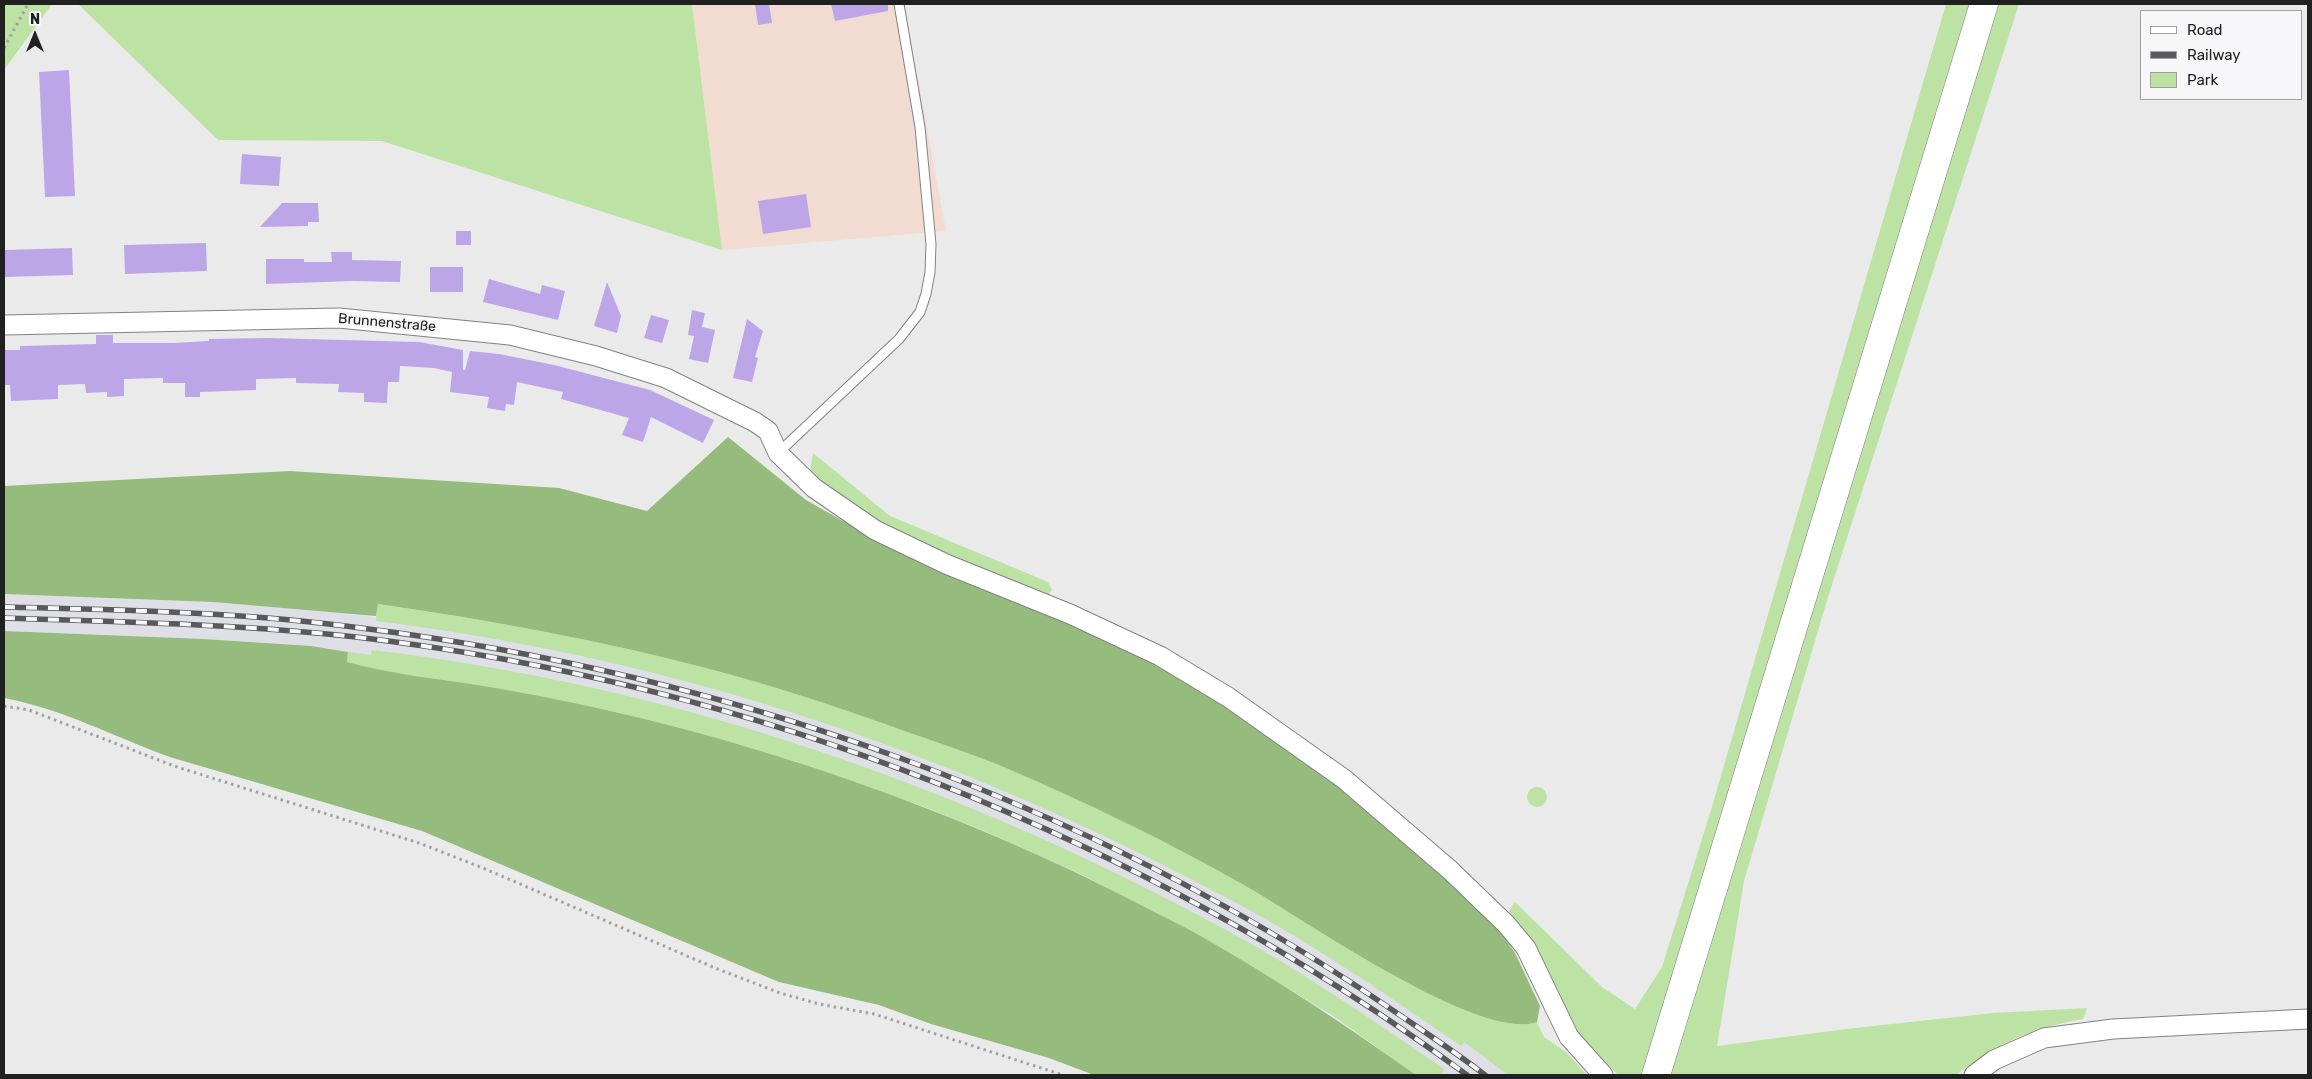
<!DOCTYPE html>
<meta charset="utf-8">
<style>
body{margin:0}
#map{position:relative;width:2312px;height:1079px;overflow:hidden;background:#eaeaeb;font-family:Rubik,sans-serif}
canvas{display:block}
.frame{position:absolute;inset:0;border:5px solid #202021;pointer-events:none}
.legend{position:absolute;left:2140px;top:10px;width:162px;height:90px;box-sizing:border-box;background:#f7f7f9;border:1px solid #a1a1a3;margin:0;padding:6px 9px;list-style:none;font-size:15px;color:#202021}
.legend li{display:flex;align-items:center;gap:10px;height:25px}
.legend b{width:25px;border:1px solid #a1a1a3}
.north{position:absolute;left:10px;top:10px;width:50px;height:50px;-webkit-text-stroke:4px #f7f7f9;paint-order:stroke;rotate:0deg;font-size:14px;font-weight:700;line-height:20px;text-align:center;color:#202021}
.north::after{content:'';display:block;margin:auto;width:18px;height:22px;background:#202021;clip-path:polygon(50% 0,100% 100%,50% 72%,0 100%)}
</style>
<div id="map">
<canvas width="2312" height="1079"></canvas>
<div class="frame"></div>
<ul class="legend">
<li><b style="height:6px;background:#fff"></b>Road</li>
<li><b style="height:6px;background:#59595a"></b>Railway</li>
<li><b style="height:14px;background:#bce2a4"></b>Park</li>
</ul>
<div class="north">N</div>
</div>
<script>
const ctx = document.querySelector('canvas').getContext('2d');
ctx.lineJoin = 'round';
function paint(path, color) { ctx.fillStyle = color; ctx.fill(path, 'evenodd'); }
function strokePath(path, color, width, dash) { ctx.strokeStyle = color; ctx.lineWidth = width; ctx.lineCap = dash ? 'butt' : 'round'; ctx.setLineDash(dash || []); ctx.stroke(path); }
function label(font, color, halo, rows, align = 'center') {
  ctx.font = font + ' Rubik,sans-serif'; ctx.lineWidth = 5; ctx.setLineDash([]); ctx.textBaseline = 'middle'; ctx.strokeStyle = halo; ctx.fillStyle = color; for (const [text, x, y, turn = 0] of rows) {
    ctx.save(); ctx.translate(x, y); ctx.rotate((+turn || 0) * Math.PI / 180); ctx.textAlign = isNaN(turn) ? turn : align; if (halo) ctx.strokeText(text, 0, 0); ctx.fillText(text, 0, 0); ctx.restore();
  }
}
const built = new Path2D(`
 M4 594 213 602 314 610 603 643 1109 815 1464 1042 1508 1075H1416L1329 1013 348 652 311 646 204 639 4 631Z`);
const industrial = new Path2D(`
 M692 4H904L946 231 722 250Z`);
const green = new Path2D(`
 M4 4H52L4 70Z
 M78 4H692L722 250 382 141 218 140Z
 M1946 4H2019L1828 597 1744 881 1717 1046 1846 1029 1993 1013 2087 1008 2083 1019C2031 1028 1998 1043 1956 1075H1618L1576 1032 1524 933 1508 913 1515 902 1602 987 1635 1009 1662 967 1711 810Z
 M813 453 890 516 1048 582 1052 590 1047 597 879 526 809 479Z
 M377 604C489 620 600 640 709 669 768 684 825 703 882 723 923 738 965 751 1006 768 1086 801 1166 841 1242 884 1298 915 1479 1043 1537 1022L1544 1037 1567 1053 1587 1075H1508L1464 1042 1461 1046C1390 997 1318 947 1242 906 967 757 686 660 376 621Z
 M372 650C675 686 960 785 1228 931 1303 972 1374 1021 1444 1069L1442 1074 1443 1075H1416L1329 1013 1209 941 1081 874 980 829 925 807 797 762 694 732 589 707 490 687 374 670 347 662 348 652 371 655Z
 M1527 797a10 10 0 1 1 20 0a10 10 0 1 1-20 0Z`);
const forest = new Path2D(`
 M728 437 806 500 873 538 945 574 1068 621 1158 665 1226 705 1342 788 1448 879 1498 929 1515 953 1540 1006 1537 1022C1479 1043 1298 915 1242 884 1166 841 1086 802 1006 768 965 751 923 738 882 723 825 703 768 684 709 669 600 640 489 620 378 604L376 616 213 602 4 594V486L290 471 559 488 647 511Z
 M4 631 204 639 311 646 348 652 347 662C394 675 442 679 490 687 559 699 628 714 695 732 848 774 998 831 1139 904 1163 917 1188 928 1211 942 1282 983 1350 1028 1416 1075H1094L1049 1058 931 1024 879 1005 779 982 422 831 173 758C116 738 64 709 4 698Z`);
const building = new Path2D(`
 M755 4H769L772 23 758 25Z
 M831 4H888V11L835 21Z
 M69 70 75 196 45 197 39 72Z
 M242 154 281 157 279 186 240 184Z
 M806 194 811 227 763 234 758 201Z
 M282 203H318L319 222H308V226L260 227Z
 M456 231H471V245H456Z
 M206 243 207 271 125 274 124 245Z
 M72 248 73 275 4 277V250Z
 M331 252H352V260L401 261 400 282 353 281 266 284V259H304V262H332Z
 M430 267H463V292H430Z
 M489 279 540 294 542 285 565 291 558 320 483 302Z
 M607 282 621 316 617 333 594 326Z
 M692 310 705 313 702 327 715 330 708 363 689 359 694 336 688 335Z
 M651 315 669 320 662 343 644 338Z
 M747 319 763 331 755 357 758 358 752 382 733 378Z
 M96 335H113V343H174L209 341V339L268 338 419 342 463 350V370H465L470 351 499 354 554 365 650 390 714 420 703 443 651 417 643 442 622 435 629 418 561 399 563 392 517 382 514 405 506 404 505 411 487 408 489 397 450 392 452 372 434 368 400 366 399 382H388L387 403 364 402V393L338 392 339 384 296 383V378L256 379V390L200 392V397H185V383H163V378L124 379V396L107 397V392L86 393 85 384 58 385V399L11 401 10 385H4V350H20V346L96 344Z`);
const path = new Path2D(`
 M4 48 28 4
 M4 706 29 710 174 766 419 843 483 868 715 968 780 993 819 1004 874 1014 1063 1075`);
const service = new Path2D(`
 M778 453 899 339 920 312 926 294 930 272 931 244 920 127 899 4`);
const minor = new Path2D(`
 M4 325 339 318 510 335 596 356 666 378 755 422 768 431 778 453 814 488 875 530 946 564 1070 614 1160 656 1228 697 1344 779 1450 870 1506 924 1526 948 1569 1037 1603 1075
 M1974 1075 1994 1060 2044 1038 2113 1029 2308 1019`);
const trunk = new Path2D(`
 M1656 1075 1984 4`);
const rail = new Path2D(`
 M4 607C123 610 243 612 361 628 726 674 1082 799 1388 1007 1420 1029 1454 1051 1485 1075
 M4 618C121 622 239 624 356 637 757 684 1142 837 1467 1075`);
const streetNames = [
 ["Brunnenstraße",387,323,5]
];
paint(built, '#dfdfe8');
paint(industrial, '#f2dbd0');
paint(green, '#bce2a4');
paint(forest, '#95bb7d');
paint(building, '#bda6e8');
strokePath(service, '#828284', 11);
strokePath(minor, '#828284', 21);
strokePath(trunk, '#828284', 29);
strokePath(path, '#a2a2a3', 3, [2.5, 4]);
strokePath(service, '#fff', 9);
strokePath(minor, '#fff', 19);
strokePath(trunk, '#fff', 28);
strokePath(rail, '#59595a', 5.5);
strokePath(rail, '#f7f7f9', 4, [11]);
label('14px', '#202021', '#f7f7f9', streetNames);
</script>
